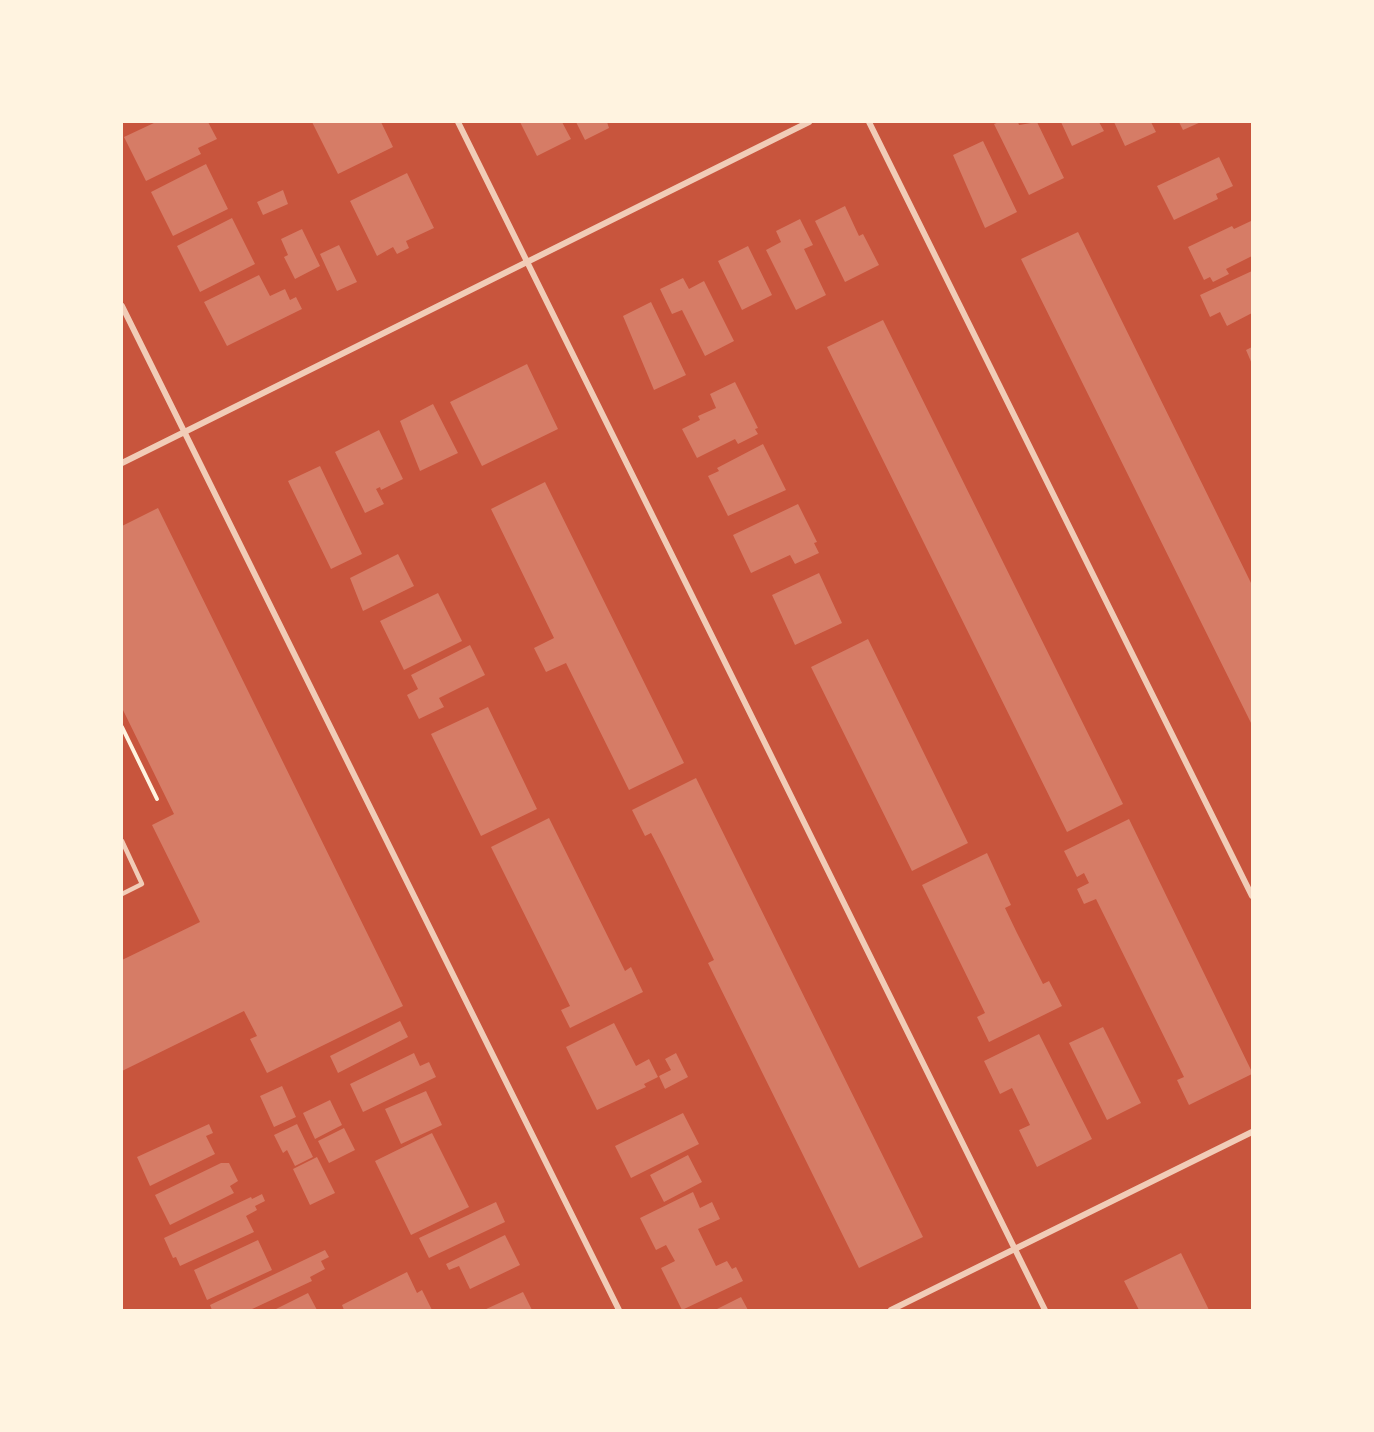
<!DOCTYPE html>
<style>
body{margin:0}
#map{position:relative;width:1374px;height:1432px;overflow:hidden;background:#c8553d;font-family:"Fira Sans Condensed",sans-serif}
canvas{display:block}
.frame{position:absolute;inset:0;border:123px solid #fff3e0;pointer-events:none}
</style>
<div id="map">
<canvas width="1374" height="1432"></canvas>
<div class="frame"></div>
</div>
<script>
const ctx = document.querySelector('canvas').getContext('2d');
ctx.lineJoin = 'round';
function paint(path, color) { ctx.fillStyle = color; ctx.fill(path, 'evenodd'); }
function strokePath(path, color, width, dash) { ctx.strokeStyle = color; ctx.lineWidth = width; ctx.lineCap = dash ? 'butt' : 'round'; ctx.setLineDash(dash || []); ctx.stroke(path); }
const building = new Path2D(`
 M156 122H208L217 139 198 148 201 154 146 181 124 137Z
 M312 122H381L393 147 338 174Z
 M520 122H562L571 139 537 156Z
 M576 122H607L609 128 585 140Z
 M999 122H1018L1019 125 1037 122 1064 178 1029 195 994 124Z
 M1061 122H1099L1104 131 1072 146Z
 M1114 122H1151L1156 132 1125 146Z
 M1179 122H1201L1183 130Z
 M983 141 1017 212 985 228 953 155Z
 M1219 157 1233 186 1216 194 1218 199 1174 220 1157 186Z
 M206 164 228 209 173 236 151 192Z
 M407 173 434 228 406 241 409 248 397 254 393 247 377 256 350 201Z
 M283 190 288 204 263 215 257 202Z
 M845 206 859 236 863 234 879 265 845 282 815 221Z
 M232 218 255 264 200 292 177 246Z
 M800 219 813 245 804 249 826 295 796 310 766 250 781 242 776 231Z
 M1251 221 1252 256 1226 269 1229 274 1213 282 1210 277 1204 280 1188 247 1232 226 1234 229Z
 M302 229 320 266 295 279 284 257 288 255 281 239Z
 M1078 232 1252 585V725L1021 259Z
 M339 245 357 282 337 291 320 254Z
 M748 246 772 295 742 310 718 261Z
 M1252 271V313L1227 326 1220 312 1210 317 1200 295Z
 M259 275 270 296 285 289 290 300 296 297 302 309 227 346 204 302Z
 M683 278 689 289 704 281 734 341 705 356 682 310 672 314 660 289Z
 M651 302 686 375 654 390 623 316Z
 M883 320 1123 804 1067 832 827 347Z
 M1252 347V364L1246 350Z
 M527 364 558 429 482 466 450 402Z
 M735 382 758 428 755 429 758 434 738 444 735 439 697 458 682 429 700 420 698 416 716 408 710 394Z
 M433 404 458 453 420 471 400 421Z
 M379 430 403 479 381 490 380 487 376 489 384 504 365 513 335 452Z
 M763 444 786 490 728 516 708 476 719 471 717 468Z
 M320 466 362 554 331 569 288 481Z
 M545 482 684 763 629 790 566 663 546 672 534 648 554 638 491 509Z
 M798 504 817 542 814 543 819 553 795 564 790 555 751 573 733 535Z
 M158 508 403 1006 267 1073 250 1039 257 1036 244 1011 122 1071V960L200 922 152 825 174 814 122 708V526Z
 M398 554 414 586 363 611 350 578Z
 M819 573 842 623 795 645 772 595Z
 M438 593 462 641 404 670 380 621Z
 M868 639 968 843 912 871 811 667Z
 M470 645 485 675 439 698 444 707 419 719 407 695 418 689 411 675Z
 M488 707 537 809 481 836 431 734Z
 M696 778 923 1237 859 1268 708 963 714 960 664 858 651 833 645 836 632 810Z
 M549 818 625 971 631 967 643 992 570 1028 561 1010 570 1006 491 847Z
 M1129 819 1252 1072V1074L1189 1105 1177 1080 1184 1077 1096 899 1084 904 1077 889 1089 883 1084 873 1077 877 1064 851Z
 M987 853 1011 905 1005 908 1017 933 1043 984 1049 981 1062 1006 989 1042 977 1017 985 1013 922 885Z
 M400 1021 408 1037 338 1073 330 1056Z
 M614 1023 636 1066 649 1059 658 1077 644 1084 646 1087 597 1110 566 1047Z
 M1103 1027 1141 1103 1107 1120 1069 1043Z
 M1039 1034 1092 1139 1037 1167 1019 1130 1030 1125 1012 1088 1000 1094 984 1061Z
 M414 1053 420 1066 429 1062 436 1077 363 1112 350 1084Z
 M676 1053 688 1077 665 1089 659 1076 671 1070 665 1059Z
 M282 1086 296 1117 274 1127 260 1096Z
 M426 1091 442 1125 401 1144 385 1109Z
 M330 1100 342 1125 315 1139 303 1113Z
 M683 1113 699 1144 631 1178 615 1146Z
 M209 1124 213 1133 206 1136 215 1154 150 1186 137 1157Z
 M297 1124 313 1157 295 1166 287 1150 283 1153 274 1135Z
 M344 1128 355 1150 329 1163 318 1141Z
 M432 1133 469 1207 411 1235 375 1161Z
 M688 1155 702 1182 664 1202 650 1175Z
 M317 1157 335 1193 310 1205 293 1169Z
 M221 1163H229L238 1181 230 1186 234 1193 170 1225 155 1195Z
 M693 1192 700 1208 712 1202 720 1219 698 1229 716 1266 727 1261 732 1269 736 1267 743 1281 682 1310 661 1268 675 1261 666 1245 656 1250 640 1218Z
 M262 1194 265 1201 255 1206 257 1210 246 1216 254 1232 180 1266 176 1257 173 1258 164 1238 251 1197 252 1199Z
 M496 1202 505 1222 429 1258 419 1238Z
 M505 1235 520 1265 470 1289 459 1266 449 1270 446 1264Z
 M258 1240 272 1270 207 1300 194 1270Z
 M325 1250 329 1257 321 1261 325 1269 310 1277 312 1281 250 1310H212L210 1305Z
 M1181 1253 1209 1310H1139L1124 1281Z
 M407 1272 417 1293 422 1290 432 1310H344L342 1305Z
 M523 1292 532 1310H484Z
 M308 1293 317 1310H274Z
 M741 1297 748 1310H715Z`);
const path = new Path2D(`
 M122 727 157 799`);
const service = new Path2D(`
 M122 841 142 884 122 894`);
const minor = new Path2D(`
 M458 122 1045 1310
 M869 122 1252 896
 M122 306 619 1310
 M122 463 809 122
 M891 1310 1252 1132`);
paint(building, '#d67c66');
strokePath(path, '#fff3e0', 4);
strokePath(service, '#f1ccb7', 4.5);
strokePath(minor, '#f1ccb7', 6);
</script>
